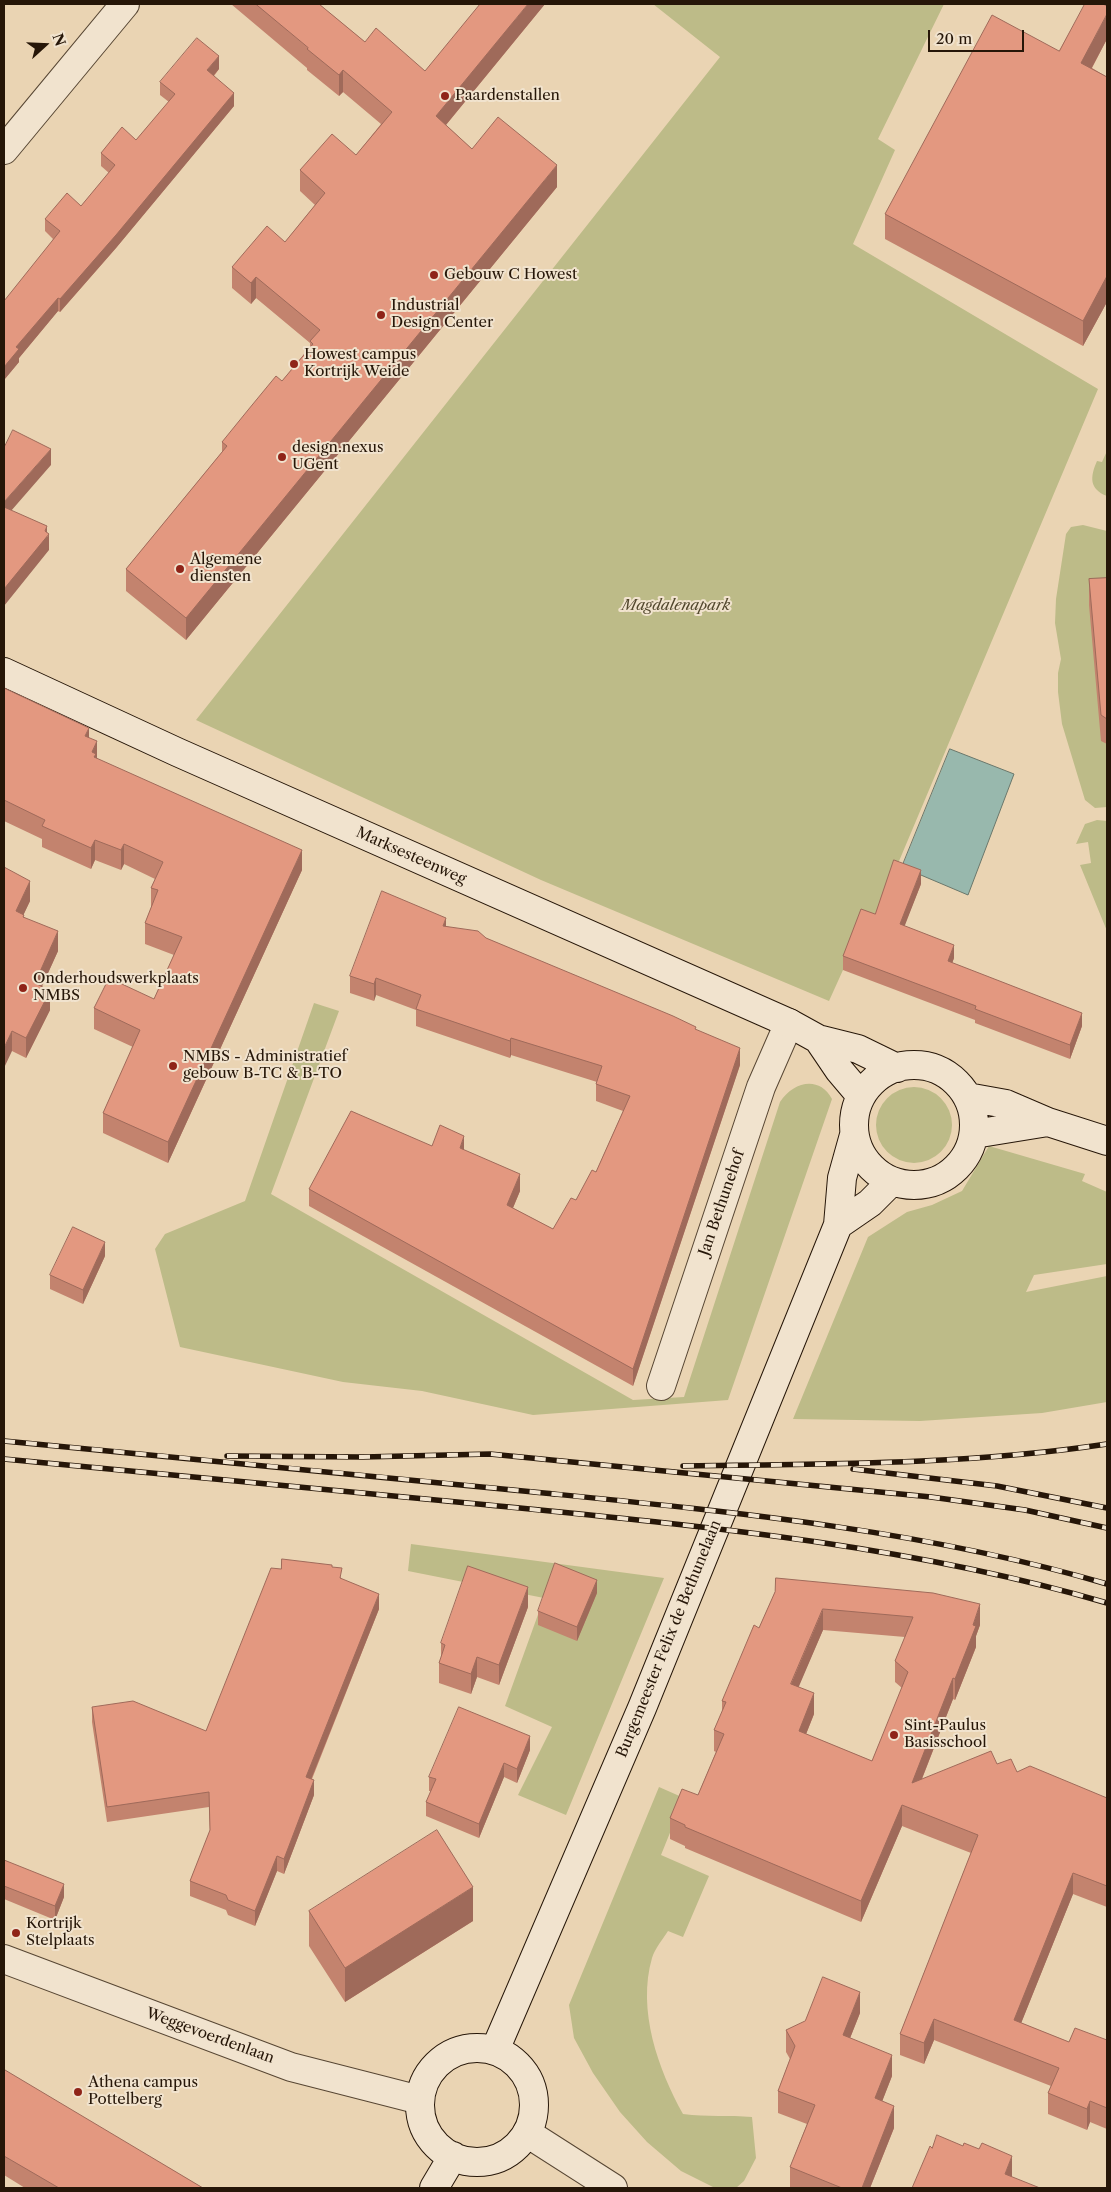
<!DOCTYPE html>
<style>
body{margin:0}
#map{position:relative;width:1111px;height:2192px;overflow:hidden;background:#ead4b3;font-family:"Libre Caslon Text",serif}
canvas{display:block}
.frame{position:absolute;inset:0;border:5px solid #261608;pointer-events:none}
.north{position:absolute;left:20px;top:20px;width:50px;height:50px;-webkit-text-stroke:4px #f1e3ce;paint-order:stroke;rotate:70deg;font-size:14px;font-weight:700;line-height:20px;text-align:center;color:#261608}
.north::after{content:'';display:block;margin:auto;width:18px;height:22px;background:#261608;clip-path:polygon(50% 0,100% 100%,50% 72%,0 100%)}
.scale{position:absolute;left:928px;top:30px;width:96px;height:22px;box-sizing:border-box;border:2px solid #261608;border-top:0;padding-left:6px;font-size:15px;line-height:18px;white-space:nowrap;color:#261608;-webkit-text-stroke:4px #f1e3ce;paint-order:stroke}
</style>
<div id="map">
<canvas width="1111" height="2192"></canvas>
<div class="frame"></div>
<div class="north">N</div>
<div class="scale">20 m</div>
</div>
<script>
const ctx = document.querySelector('canvas').getContext('2d');
ctx.lineJoin = 'round';
function paint(path, color) { ctx.fillStyle = color; ctx.fill(path, 'evenodd'); }
function strokePath(path, color, width, dash) { ctx.strokeStyle = color; ctx.lineWidth = width; ctx.lineCap = dash ? 'butt' : 'round'; ctx.setLineDash(dash || []); ctx.stroke(path); }
function label(font, color, halo, rows, align = 'center') {
  ctx.font = font + ' "Libre Caslon Text",serif'; ctx.lineWidth = 4; ctx.setLineDash([]); ctx.textBaseline = 'middle'; ctx.strokeStyle = halo; ctx.fillStyle = color; for (const [text, x, y, turn = 0] of rows) {
    ctx.save(); ctx.translate(x, y); ctx.rotate((+turn || 0) * Math.PI / 180); ctx.textAlign = isNaN(turn) ? turn : align; if (halo) ctx.strokeText(text, 0, 0); ctx.fillText(text, 0, 0); ctx.restore();
  }
}
const green = new Path2D(`
 M653 4H944L878 139 895 150 853 244 1098 389 894 873 875 928 843 970 829 1001 541 880 196 720 720 57Z
 M1107 451V496C1089 489 1090 477 1097 461L1102 462Z
 M1083 525 1107 531V807L1095 808 1085 800 1062 724 1058 692V673L1061 659 1055 623 1056 599 1066 534 1071 527Z
 M1097 820 1107 821V931L1080 865 1091 863 1088 842 1076 844 1085 824Z
 M314 1003 339 1011 271 1194 633 1400 684 1397 780 1102C793 1082 819 1075 832 1099L728 1400 533 1415 422 1391 343 1382 180 1347 155 1249 165 1234 245 1201Z
 M876 1125a38 38 0 1 1 76 0a38 38 0 1 1-76 0Z
 M989 1146 1085 1174 1082 1181 1107 1192V1264L1034 1275 1026 1292 1107 1276V1402L1042 1413 920 1421 793 1419 868 1237 907 1212 932 1205 962 1191Z
 M411 1544 664 1578 566 1815 518 1795 552 1727 505 1706 544 1598 408 1571Z
 M659 1787 684 1798 661 1855 709 1876 683 1937 668 1931C663 1939 655 1948 652 1958 637 2010 658 2069 683 2114 707 2117 729 2115 752 2117L756 2158 744 2181 736 2188H715L681 2171 647 2142 620 2112 593 2073 574 2038 569 2005Z`);
const water = new Path2D(`
 M950 749 1014 774 968 895 902 867Z`);
const street = new Path2D(`
 M4 150 125 4
 M661 1386 761 1087 789 1023
 M4 1959 291 2067 420 2100
 M527 2133 613 2188`);
const secondary = new Path2D(`
 M4 672 177 752 789 1023 818 1039 858 1049 897 1068
 M818 1039 839 1070 861 1096
 M854 1125a60 60 0 1 1 120 0a60 60 0 1 1-120 0Z
 M967 1097 1006 1104 1048 1122 1107 1141
 M974 1134 1048 1122
 M838 1225 870 1203 892 1181
 M420 2105a57 57 0 1 1 114 0a57 57 0 1 1-114 0Z
 M495 2050 642 1708 838 1225 842 1178 854 1135
 M434 2188 453 2156`);
const rail = new Path2D(`
 M4 1441C184 1458 364 1475 544 1493 734 1512 923 1530 1107 1584
 M227 1456 363 1457 490 1454 931 1497 1025 1510 1107 1528
 M4 1459C162 1474 320 1489 478 1504 690 1525 902 1543 1107 1603
 M683 1466C824 1464 968 1465 1107 1444
 M853 1469 997 1486 1107 1508`);
const wall = new Path2D(`
 M231 4H319L365 42 425 71 545 4 446 125 472 149 557 187 186 640 126 591V569L222 452V442L282 381 310 347V343L256 298 251 304 232 288V267L285 242 315 205 300 191V170L356 155 381 124 343 92 339 96 307 70V68Z
 M1107 39 1092 68 1107 77V302L1083 346 885 239V214L1059 51Z
 M219 69 214 76 234 106 116 248 60 312 58 311 19 358V362L4 380 53 239 45 231V219L81 206 109 173 101 166V153L136 140 169 102 160 95V82Z
 M1107 578V744L1101 741 1089 605V579Z
 M4 688 89 738 97 759 302 870 168 1163 103 1133V1113L133 1047 94 1029V1008L154 999 174 955 145 944V923L151 908V888L155 879 124 864 121 870 95 860 91 869 42 847V839L4 821Z
 M4 867 30 901 23 915 24 917 58 951 42 986 50 1010 26 1058 12 1051Z
 M921 884 904 926 954 958 952 963 1082 1026 1070 1059 975 1023V1020L843 970V956L875 914Z
 M446 926 486 938 696 1030 740 1065 633 1386 309 1206V1189L432 1146 464 1150 520 1191 513 1208 553 1229 576 1200 596 1172 623 1111 596 1101V1084L597 1082 511 1055 510 1058 416 1026V1010L376 995 374 1001 350 993V976Z
 M105 1256 83 1304 50 1289V1275Z
 M332 1567 342 1579 379 1609 312 1779 314 1795 284 1874 277 1871 255 1926 228 1915 226 1910 190 1896V1881L210 1831 209 1807 107 1822 92 1722V1707L206 1731 281 1569Z
 M775 1592 980 1625 976 1636V1647L955 1700 953 1699 922 1779 997 1764 1017 1772 1107 1798V1907L1073 1894 1021 2023 1069 2042 1107 2040V2129L1090 2122 1087 2130 1048 2114V2093L1051 2086 934 2040 924 2064 900 2055V2034L971 1853 902 1826 861 1922 685 1848V1846L670 1839V1818L698 1795 716 1752 714 1751V1730L722 1712V1701L759 1628ZM823 1630 905 1637 895 1661V1682L902 1688 872 1761 806 1734 814 1714 798 1687Z
 M597 1593 577 1641 538 1625V1611Z
 M528 1607 499 1685 477 1677 471 1694 439 1683V1663L441 1658V1643Z
 M530 1750 517 1783 504 1777 479 1838 426 1816V1802L431 1791H429V1777Z
 M4 1860 64 1897 55 1920 4 1899Z
 M309 1911 473 1921 345 2002 309 1946Z
 M860 2013 850 2038 892 2076 882 2101 894 2128 870 2188H790V2167L807 2124 778 2113V2091L790 2059 786 2052V2030Z
 M4 2072 203 2188H25L4 2175Z`);
const shadedWall = new Path2D(`
 M528 4H545L436 137V116Z
 M1107 14V39L1081 88V63Z
 M219 56V69L207 83V70Z
 M343 70V92L339 96V75Z
 M234 93V106L116 248 60 312V299Z
 M557 165V187L186 640V618Z
 M1107 276V302L1083 346V321Z
 M256 277V298L251 304V283Z
 M58 298V311L19 358V362L4 380V367L16 347Z
 M51 449V465L4 519V502Z
 M47 526V537L49 534V550L4 606V589L45 531Z
 M89 728V749L85 736Z
 M97 741V761L96 764 92 752Z
 M95 840V860L91 869V848Z
 M124 844V864L121 870V850Z
 M302 850V870L168 1163V1142Z
 M921 870V884L900 938V924Z
 M30 881V901L16 931V911Z
 M446 918V935L443 926Z
 M58 931V951L35 1002V983Z
 M954 945V958L948 975V961Z
 M376 978V995L374 1001V984Z
 M50 991V1010L26 1058V1038Z
 M1082 1013V1026L1070 1059V1045Z
 M12 1031V1051L4 1068V1048Z
 M511 1038V1055L510 1058V1041Z
 M740 1048V1065L633 1386V1369Z
 M464 1136V1153L460 1148Z
 M520 1174V1191L507 1222V1205Z
 M105 1242V1256L83 1304V1290Z
 M597 1580V1593L577 1641V1627Z
 M528 1587V1607L499 1685V1665Z
 M379 1594V1609L306 1792V1777Z
 M980 1604V1625L976 1636V1647L955 1700V1679Z
 M823 1609V1630L791 1705V1684Z
 M477 1657V1677L471 1694V1674Z
 M953 1678V1699L912 1804V1783Z
 M814 1693V1714L799 1752V1731Z
 M530 1736V1750L517 1783V1769Z
 M504 1763V1777L479 1838V1824Z
 M314 1780V1795L284 1874V1859Z
 M902 1805V1826L861 1922V1901Z
 M277 1856V1871L255 1926V1911Z
 M1073 1873V1894L1014 2041V2020Z
 M64 1884V1897L55 1920V1906Z
 M473 1887V1921L345 2002V1968Z
 M860 1992V2013L843 2056V2035Z
 M934 2019V2040L924 2064V2043Z
 M892 2055V2076L875 2120V2098Z
 M1090 2101V2122L1087 2130V2109Z
 M894 2106V2128L870 2188H862Z
 M1012 2156V2177L1008 2188 1005 2174Z`);
const building = new Path2D(`
 M256 4H319L365 42 376 28 425 71 480 4H528L436 116 472 149 498 117 557 165 186 618 126 569 227 446 222 442 248 410 276 376 282 381 313 344 310 341 320 330 256 277 251 283 232 267 267 226 285 242 325 193 300 170 332 134 356 155 392 112 343 70 339 75 307 49 308 48Z
 M1085 4H1103L1107 6V14L1081 63 1107 77V276L1083 321 885 214 992 15 1059 51Z
 M197 38 219 56 207 70 234 93 116 235 60 299 58 298 16 347 19 349 4 367V301L60 231 45 219 67 193 81 206 115 165 101 153 122 127 136 140 175 94 160 82Z
 M13 430 51 449 4 502V448Z
 M4 507 47 526 45 531 49 534 4 589Z
 M1107 578V719L1101 715 1089 579Z
 M4 688 89 728 85 736 97 741 92 752 96 754 94 757 302 850 168 1142 103 1113 140 1030 94 1008 109 978 154 999 182 937 145 923 158 890 151 888 163 862 124 844 121 850 95 840 91 848 42 826 45 820 4 800Z
 M894 860 921 870 900 924 954 945 948 961 1082 1013 1070 1045 975 1009 976 1006 843 956 861 909 875 914Z
 M4 867 30 881 16 911 24 915 23 917 58 931 35 983 50 991 26 1038 12 1031 4 1048Z
 M382 891 446 918 443 926 478 931 486 938 673 1016 696 1027 695 1029 740 1048 633 1369 309 1189 351 1111 432 1146 440 1125 464 1136 460 1148 520 1174 507 1205 553 1229 571 1198 576 1200 592 1170 596 1172 630 1096 596 1084 602 1066 511 1038 510 1041 416 1009 421 995 376 978 374 984 350 976Z
 M73 1227 105 1242 83 1290 50 1275Z
 M282 1559 332 1565V1567L342 1568 340 1578 379 1594 306 1777 314 1780 284 1859 277 1856 255 1911 228 1900 226 1895 190 1881 210 1830 209 1792 107 1807 92 1707 133 1701 206 1731 271 1568 281 1569Z
 M555 1563 597 1580 577 1627 538 1611Z
 M468 1566 528 1587 499 1665 477 1657 471 1674 439 1663 445 1645 441 1643Z
 M776 1578 933 1593 980 1604 973 1625 976 1626 955 1679 953 1678 912 1783 991 1751 997 1764 1011 1759 1017 1772 1030 1766 1107 1798V1886L1073 1873 1014 2020 1069 2042 1075 2028 1107 2040V2108L1090 2101 1087 2109 1048 2093 1059 2068 934 2019 924 2043 900 2034 978 1835 902 1805 861 1901 685 1827V1825L670 1818 682 1789 698 1795 724 1734 714 1730 726 1702 722 1701 754 1625 759 1628 775 1592ZM823 1609 913 1617 895 1661 908 1672 872 1761 799 1731 814 1693 791 1684Z
 M459 1707 530 1736 517 1769 504 1763 479 1824 426 1802 436 1779 429 1777Z
 M437 1830 473 1887 345 1968 309 1911Z
 M4 1860 64 1884 55 1906 4 1886Z
 M823 1977 860 1992 843 2035 892 2055 875 2098 894 2106 862 2188H842L790 2167 815 2105 778 2091 795 2046 786 2030 805 2021Z
 M5 2070 203 2188H59L4 2156V2072Z
 M937 2135 963 2146 964 2143 979 2149 982 2143 1012 2156 1005 2174 1040 2188H912L930 2146 932 2148Z`);
const markers = [
 [445,96,5,"#8f2418"],
 [434,275,5,"#8f2418"],
 [381,315,5,"#8f2418"],
 [294,364,5,"#8f2418"],
 [282,457,5,"#8f2418"],
 [180,569,5,"#8f2418"],
 [23,988,5,"#8f2418"],
 [173,1066,5,"#8f2418"],
 [894,1735,5,"#8f2418"],
 [16,1933,5,"#8f2418"],
 [78,2092,5,"#8f2418"]
];
const poiNames = [
 ["Paardenstallen",455,96],
 ["Gebouw C Howest",444,275],
 ["Industrial",391,306],
 ["Design Center",391,323],
 ["Howest campus",304,355],
 ["Kortrijk Weide",304,372],
 ["design.nexus",292,448],
 ["UGent",292,465],
 ["Algemene",190,560],
 ["diensten",190,577],
 ["Onderhoudswerkplaats",33,979],
 ["NMBS",33,996],
 ["NMBS - Administratief",183,1057],
 ["gebouw B-TC & B-TO",183,1074],
 ["Sint-Paulus",904,1726],
 ["Basisschool",904,1743],
 ["Kortrijk",26,1924],
 ["Stelplaats",26,1941],
 ["Athena campus",88,2083],
 ["Pottelberg",88,2100]
];
const parkNames = [
 ["Magdalenapark",676,606]
];
const streetNames = [
 ["Marksesteenweg",411,856,24],
 ["Jan Bethunehof",722,1203,-71],
 ["Burgemeester Felix de Bethunelaan",669,1639,-68],
 ["Weggevoerdenlaan",210,2036,20]
];
paint(green, '#bdbb88');
paint(water, '#98b8ad');
strokePath(water, '#6a776b', 1);
strokePath(street, '#574633', 30);
strokePath(secondary, '#261608', 30);
strokePath(street, '#f1e3ce', 28);
strokePath(secondary, '#f1e3ce', 28);
strokePath(rail, '#261608', 5.5);
strokePath(rail, '#f1e3ce', 4, [11]);
paint(wall, '#c3836e');
paint(shadedWall, '#9f6a5a');
paint(building, '#e39880');
strokePath(building, '#9f6a5a', 1);
for (const [x, y, r, color] of markers) { const dot = new Path2D(); dot.arc(x, y, r, 0, 2 * Math.PI); ctx.fillStyle = color; ctx.fill(dot); strokePath(dot, '#f1e3ce', 2); }
label('15px', '#261608', '#f1e3ce', poiNames, 'left');
label('italic 15px', '#53482e', '#f1e3ce', parkNames);
label('15px', '#261608', '#f1e3ce', streetNames);
</script>
